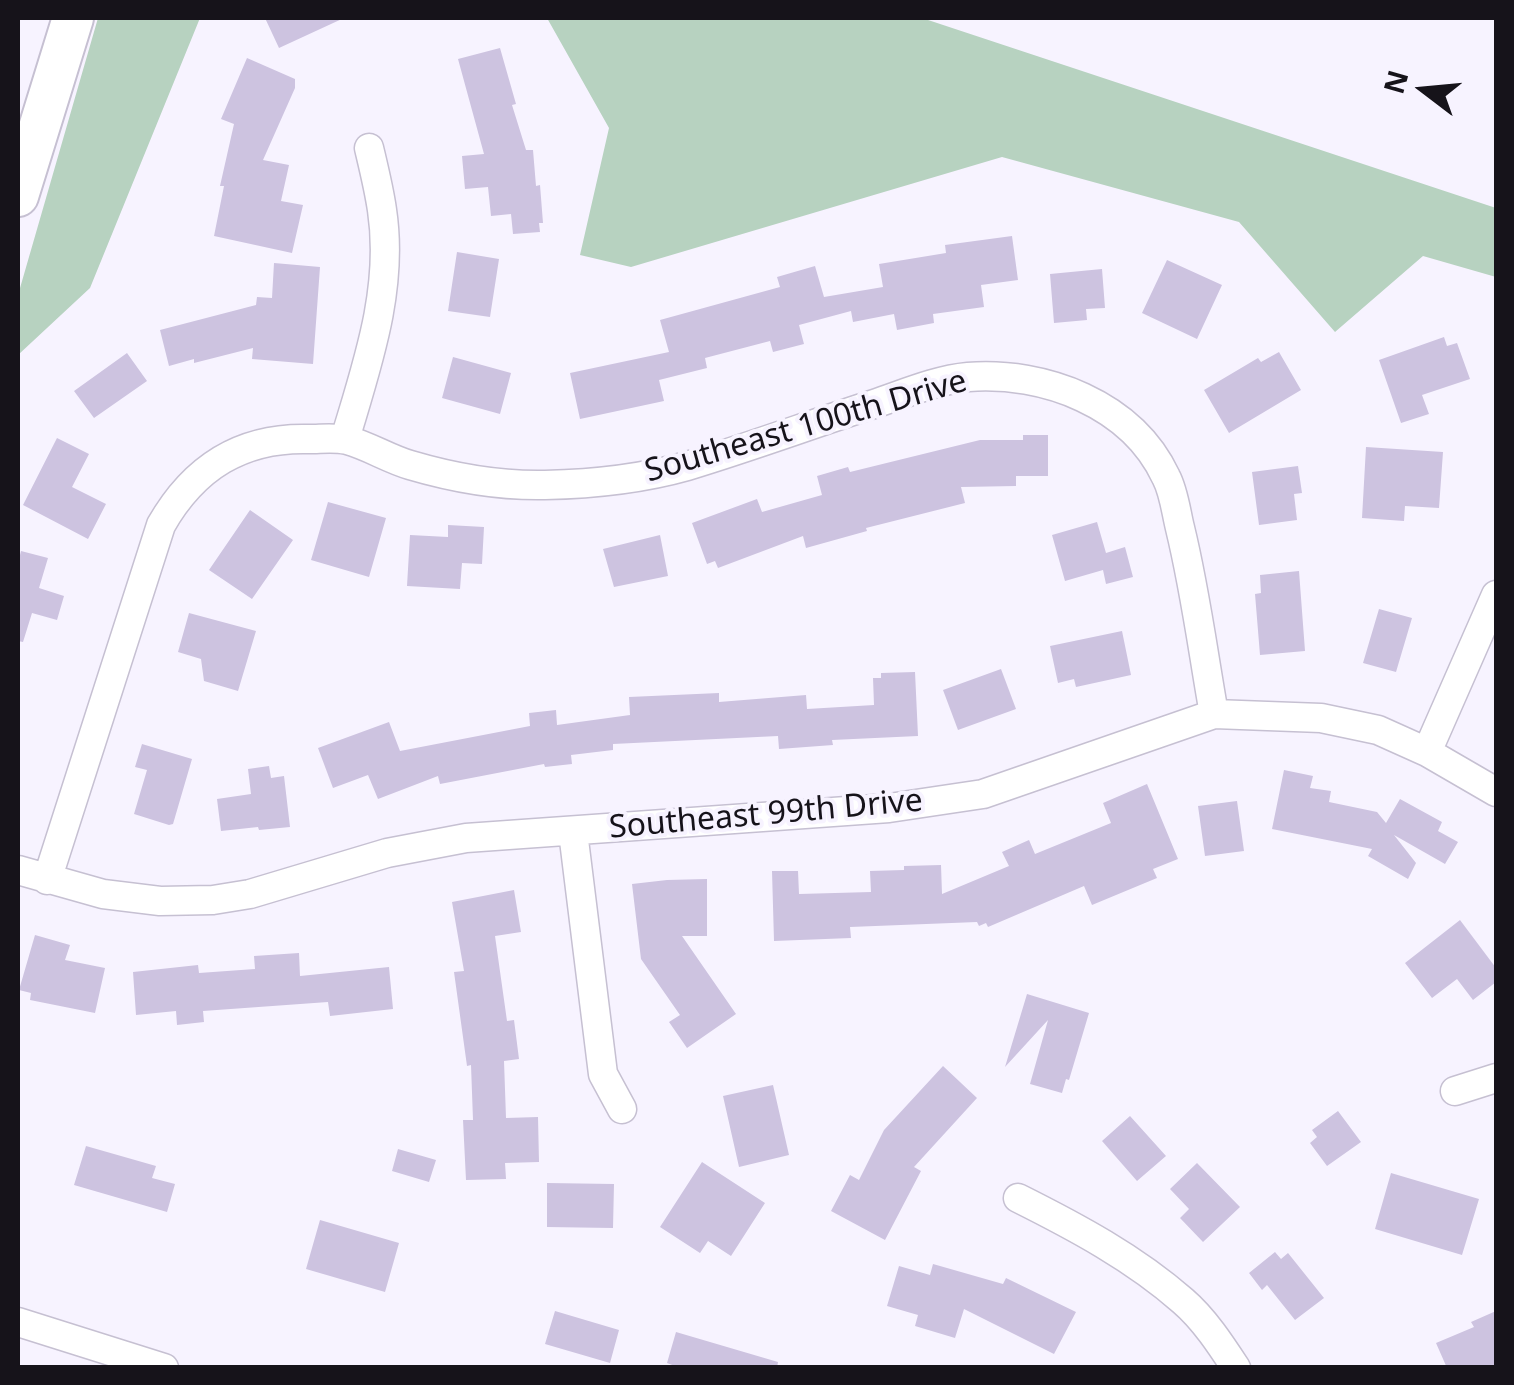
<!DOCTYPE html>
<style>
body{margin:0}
#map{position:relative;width:1514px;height:1385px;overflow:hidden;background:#f7f3ff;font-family:"Noto Sans",sans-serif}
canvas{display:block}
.frame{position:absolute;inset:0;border:20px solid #16131a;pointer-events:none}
.north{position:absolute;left:1374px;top:40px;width:100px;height:100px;-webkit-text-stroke:8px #f7f3ff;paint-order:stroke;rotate:286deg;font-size:28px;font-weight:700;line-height:40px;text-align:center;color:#16131a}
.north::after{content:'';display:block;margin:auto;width:35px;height:45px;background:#16131a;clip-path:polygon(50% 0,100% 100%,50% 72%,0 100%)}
</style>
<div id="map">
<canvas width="1514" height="1385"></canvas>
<div class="frame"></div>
<div class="north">N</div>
</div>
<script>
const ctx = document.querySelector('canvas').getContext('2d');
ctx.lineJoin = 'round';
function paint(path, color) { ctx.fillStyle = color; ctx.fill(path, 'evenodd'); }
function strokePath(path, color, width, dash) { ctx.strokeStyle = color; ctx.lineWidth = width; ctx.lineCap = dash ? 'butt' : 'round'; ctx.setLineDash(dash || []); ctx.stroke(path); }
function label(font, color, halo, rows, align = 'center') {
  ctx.font = font + ' "Noto Sans",sans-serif'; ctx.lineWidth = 8; ctx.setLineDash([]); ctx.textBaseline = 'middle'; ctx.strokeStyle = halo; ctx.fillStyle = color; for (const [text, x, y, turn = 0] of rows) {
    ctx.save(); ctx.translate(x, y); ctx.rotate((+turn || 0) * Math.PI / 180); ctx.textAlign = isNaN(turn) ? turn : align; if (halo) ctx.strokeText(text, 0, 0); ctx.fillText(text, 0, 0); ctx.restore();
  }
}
const green = new Path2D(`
 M98 18H200L90 288 18 355V295Z
 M547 18H922L1496 208V277L1423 256 1335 332 1239 222 1002 157 631 267 580 255 609 128Z`);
const building = new Path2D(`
 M265 18H344L279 48Z
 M500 48 516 104 512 105 526 150H533L536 186 540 185 543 223H539L540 232 513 234 511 214 491 216 488 187 465 189 462 156 484 154 458 59Z
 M247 58 295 79V88L263 160 289 165 281 201 303 205 292 253 214 236 224 186H220L234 124 221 119Z
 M1012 236 1018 280 981 285 984 307 933 314 934 323 897 330 894 314 853 322 851 311 799 325 804 344 773 352 770 341 705 358 707 368 659 380 664 401 580 419 570 373 669 352 660 320 780 287 777 277 815 266 824 297 883 287 879 264 946 253 945 245Z
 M457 252 499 259 490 317 448 311Z
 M1167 260 1222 285 1197 339 1142 313Z
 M274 263 320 267 313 364 252 359 253 348 194 363V359L169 366 160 330 256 305 257 297 272 298Z
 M1102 269 1105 308 1086 309 1087 320 1054 323 1050 274Z
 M1444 337 1447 346 1457 343 1470 379 1422 395 1429 414 1401 423 1379 360Z
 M1279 352 1301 390 1229 433 1204 390 1258 358 1261 362Z
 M127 353 147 381 94 418 74 391Z
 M453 357 511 373 500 414 442 398Z
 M1023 435H1048V476H1016V486L961 487 965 503 866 528 867 531 806 548 803 536 718 568 715 561 707 564 692 523 757 499 762 512 822 495 817 476 848 467 850 472 980 440H1023Z
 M57 438 89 454 72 487 106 504 88 539 23 505Z
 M1366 447 1443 452 1439 508 1405 506 1404 521 1362 518Z
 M1298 466 1302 493 1294 494 1297 520 1259 525 1252 472Z
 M328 502 386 518 369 577 311 560Z
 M250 510 293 540 252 599 209 570Z
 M1097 522 1106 553 1125 547 1133 577 1106 584 1103 570 1065 581 1052 535Z
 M448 525 484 527 482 564 462 563 460 589 407 586 410 535 448 537Z
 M660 535 668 576 614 587 603 549Z
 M21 551 48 558 39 588 64 596 57 620 32 613 23 642 18 641V563Z
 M1299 571 1305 651 1260 655 1255 594 1261 593 1260 575Z
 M1379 609 1412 618 1396 672 1363 663Z
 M189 613 256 631 238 691 204 681 201 659 178 652Z
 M1122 631 1131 675 1076 687 1074 679 1058 683 1050 646Z
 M1001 669 1016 709 958 730 943 690Z
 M915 672 918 736 832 740 833 745 779 749 778 736 613 744V750L571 755 572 764 545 767 544 764 440 784 438 776 378 799 368 775 333 788 318 748 389 722 400 751 530 726 529 713 556 710 557 725 630 715 629 697 719 693V702L806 695 807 709 874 705 873 678H881V673Z
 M142 744 192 759 173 824 169 825 134 814 147 770 135 767Z
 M269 766 271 778 284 776 290 827 259 830 258 827 221 831 217 799 251 794 248 769Z
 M1284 770 1313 776 1310 788 1331 791 1329 802 1377 812 1386 823 1400 799 1442 822 1438 831 1458 842 1445 864 1394 835 1416 863 1408 879 1368 856 1372 849 1272 829Z
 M1147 784 1178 859 1153 869 1157 878 1092 905 1084 886 988 927 986 923 979 926 977 922 850 927 851 938 774 941 772 871H798L799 894 871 892 870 871 904 870V866L941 865 942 894 1009 866 1002 852 1029 840 1035 854 1111 823 1103 803Z
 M1237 801 1244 851 1205 856 1198 806Z
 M707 879V936H682L736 1014 687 1048 669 1022 680 1015 641 959 632 884 667 880Z
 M514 890 521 932 495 936 507 1021 514 1020 519 1059 504 1061 506 1118 538 1117 539 1162 505 1163 506 1179 466 1180 463 1120H473L471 1065 467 1066 454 972 464 971 452 902Z
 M1460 920 1496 968V982L1473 1000 1457 979 1432 998 1405 963Z
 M35 935 70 945 65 960 105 968 95 1013 30 1000 31 993 19 990Z
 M299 953 300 976 389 967 393 1009 330 1016 328 1002 203 1011 204 1022 177 1025 176 1011 136 1015 133 972 198 965 199 973 255 969 254 956Z
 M1027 994 1089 1013 1069 1080 1066 1079 1062 1093 1030 1084 1048 1020 1005 1067Z
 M943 1066 977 1098 914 1167 921 1171 885 1240 831 1211 850 1175 859 1180 884 1130Z
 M773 1085 789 1155 739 1167 723 1096Z
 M1338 1111 1361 1142 1327 1166 1310 1143 1317 1137 1312 1130Z
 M1130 1116 1166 1156 1137 1181 1102 1141Z
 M86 1146 156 1166 152 1178 175 1184 167 1212 74 1185Z
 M398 1149 436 1160 429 1182 392 1171Z
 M702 1162 765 1203 731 1256 708 1241 700 1253 660 1227Z
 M1197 1163 1240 1207 1203 1242 1180 1218 1189 1209 1170 1189Z
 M1391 1173 1479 1199 1462 1255 1375 1229Z
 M547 1183 614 1184 613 1228 547 1227Z
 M320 1220 399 1243 385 1292 306 1269Z
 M1275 1252 1281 1259 1288 1253 1324 1298 1295 1320 1267 1285 1262 1290 1249 1273Z
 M933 1264 1003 1284 1006 1278 1076 1312 1054 1354 964 1309 955 1338 915 1326 918 1315 887 1306 899 1266 930 1275Z
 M555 1311 619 1330 610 1363 545 1344Z
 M1496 1311V1368H1447L1436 1343 1474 1327 1471 1322Z
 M676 1332 778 1362 777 1368H680L667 1363Z`);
const street = new Path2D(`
 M345 439C367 365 394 289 382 210 379 189 374 169 369 148
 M1427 752 1496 595
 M573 832 603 1074 622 1109
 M18 870 103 894 160 901 213 900 250 894 387 853 466 838 889 808 983 794 1214 714 1321 718 1378 730 1427 752 1496 792
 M47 880 161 525C194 467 242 437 309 439 321 439 335 437 347 440 369 446 389 459 410 465 454 478 499 486 545 485 592 484 641 479 687 466 750 447 812 424 874 404 904 394 936 380 968 377 1044 371 1132 404 1166 477 1174 492 1176 512 1180 528 1195 589 1203 652 1214 714
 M1455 1091 1496 1078
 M1018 1198C1076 1227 1134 1258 1183 1301 1204 1319 1221 1345 1236 1368
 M18 1322 164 1368`);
const secondary = new Path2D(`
 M18 196 73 18`);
const streetNames = [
 ["Southeast 100th Drive",806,427,-16],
 ["Southeast 99th Drive",766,815,-5]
];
paint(green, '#b7d2c0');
paint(building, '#cdc3e0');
strokePath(street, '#c6c0d2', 31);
strokePath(secondary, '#c6c0d2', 44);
strokePath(street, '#fff', 28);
strokePath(secondary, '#fff', 40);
label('32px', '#16131a', '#f7f3ff', streetNames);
</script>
